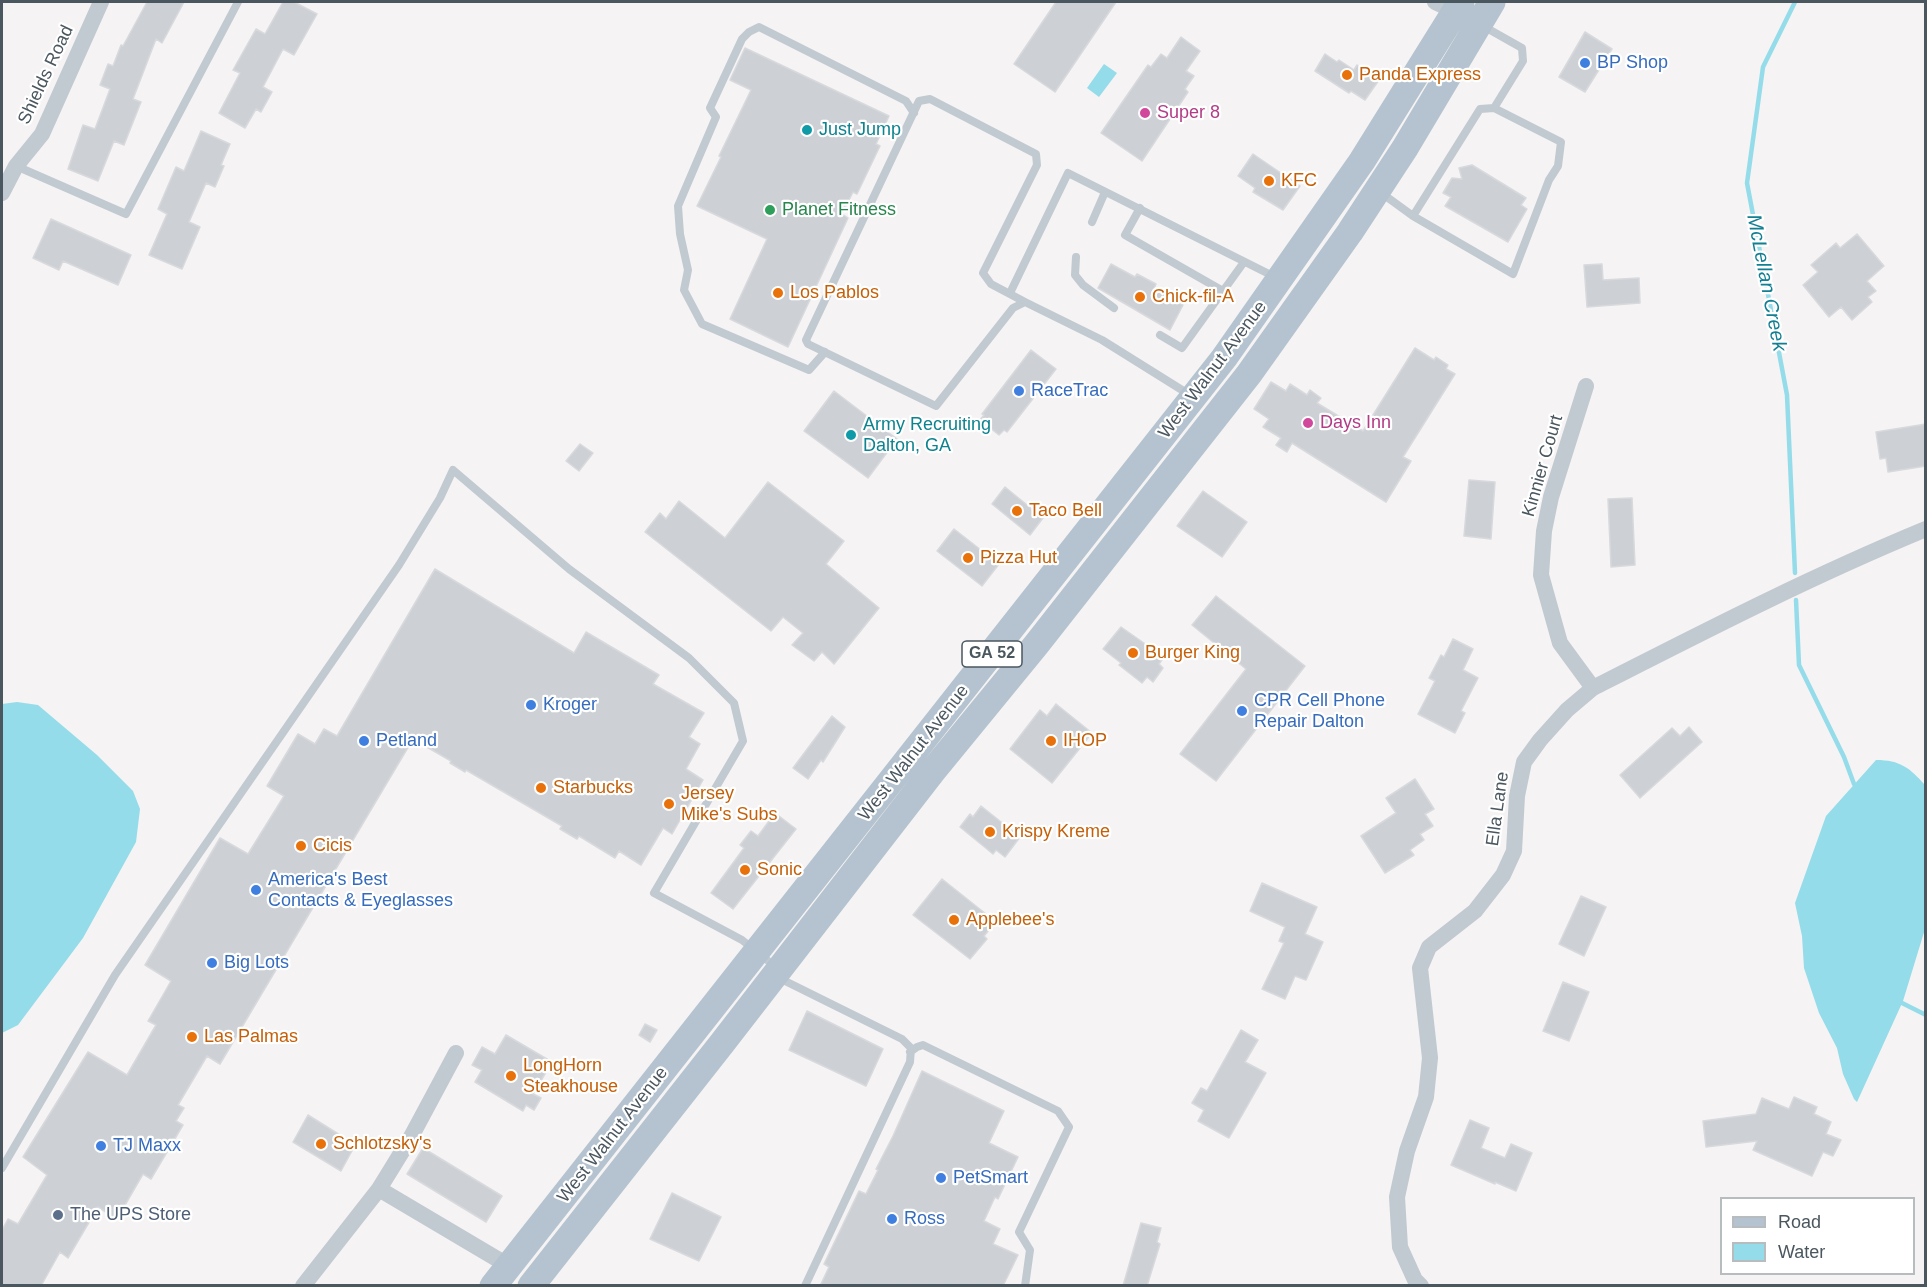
<!DOCTYPE html>
<style>
body{margin:0}
#map{position:relative;width:1927px;height:1287px;overflow:hidden;background:#f5f3f3;font-family:Arial,sans-serif}
canvas{display:block}
.frame{position:absolute;inset:0;border:3px solid #4b575f;pointer-events:none}
.legend{position:absolute;left:1720px;top:1197px;width:195px;height:78px;box-sizing:border-box;background:#fff;border:2px solid #b7bcbf;margin:0;padding:8px 10px;list-style:none;font-size:18px;color:#4b575f}
.legend li{display:flex;align-items:center;gap:12px;height:30px}
.legend b{width:30px;border:2px solid #b7bcbf}
</style>
<div id="map">
<canvas width="1927" height="1287"></canvas>
<div class="frame"></div>
<ul class="legend">
<li><b style="height:8px;background:#b4c3cf"></b>Road</li>
<li><b style="height:16px;background:#94dce9"></b>Water</li>
</ul>
</div>
<script>
const ctx = document.querySelector('canvas').getContext('2d');
ctx.lineJoin = 'round';
function paint(path, color) { ctx.fillStyle = color; ctx.fill(path, 'evenodd'); }
function strokePath(path, color, width, dash) { ctx.strokeStyle = color; ctx.lineWidth = width; ctx.lineCap = dash ? 'butt' : 'round'; ctx.setLineDash(dash || []); ctx.stroke(path); }
function label(font, color, halo, rows, align = 'center') {
  ctx.font = font + ' Arial,sans-serif'; ctx.lineWidth = 4.5; ctx.setLineDash([]); ctx.textBaseline = 'middle'; ctx.strokeStyle = halo; ctx.fillStyle = color; for (const [text, x, y, turn = 0] of rows) {
    ctx.save(); ctx.translate(x, y); ctx.rotate((+turn || 0) * Math.PI / 180); ctx.textAlign = isNaN(turn) ? turn : align; if (halo) ctx.strokeText(text, 0, 0); ctx.fillText(text, 0, 0); ctx.restore();
  }
}
const water = new Path2D(`
 M1104 64 1117 73 1099 97 1087 88Z
 M17 702 38 705 97 755 133 791 140 809 136 842 83 938 18 1025 2 1033V704Z
 M1876 760C1900 760 1910 768 1925 785V929L1903 1001 1857 1102 1854 1099 1843 1074 1837 1048 1819 1013 1804 968 1802 936 1795 903 1826 816Z`);
const stream = new Path2D(`
 M1795 2 1763 67 1747 183 1787 395 1795 573
 M1796 600 1799 665 1844 757 1854 784
 M1902 1003 1926 1015`);
const building = new Path2D(`
 M147 2H184L162 43 156 39 133 99 141 102 124 145 114 141 98 181 68 169 83 125 95 129 110 89 100 85 108 64 113 66 121 45 123 46Z
 M283 2H294L317 14 294 55 283 49 263 87 272 92 261 112 256 109 245 128 219 113 240 73 233 70 256 29 265 34Z
 M1056 2H1116L1055 92 1014 64Z
 M1585 32 1612 49 1585 92 1559 77Z
 M1181 37 1200 51 1186 71 1194 76 1185 89 1188 92 1142 161 1101 133 1148 65 1151 67 1161 54 1167 58Z
 M745 48 889 116 876 144 880 146 857 194 853 192 842 214 848 218 788 347 730 319 767 239 697 206 721 157 719 156 751 90 730 80Z
 M1325 54 1337 62 1339 60 1354 70 1357 65 1379 80 1365 100 1351 91 1349 93 1315 71Z
 M201 131 230 144 221 165 224 166 215 187 206 183 189 222 200 227 182 269 149 255 167 214 158 209 176 167 184 171Z
 M1253 154 1300 186 1283 210 1253 192 1255 188 1238 176Z
 M1472 165 1526 198 1521 205 1527 209 1508 242 1445 206 1451 197 1443 193 1452 178 1462 179 1459 168Z
 M51 219 131 255 118 285 63 261 59 270 33 258Z
 M1857 234 1884 266 1867 281 1876 291 1868 297 1872 302 1852 320 1841 307 1829 317 1803 285 1818 272 1811 265 1836 243 1840 248Z
 M1111 264 1135 277 1137 274 1156 284 1154 289 1183 305 1170 330 1098 288Z
 M1602 264 1603 280 1639 278 1640 303 1587 307 1584 265Z
 M1415 348 1434 360 1436 357 1448 365 1446 369 1455 374 1403 457 1411 461 1386 502 1292 443 1287 452 1276 445 1281 438 1263 427 1269 419 1254 409 1271 382 1286 391 1290 384 1307 395 1310 390 1321 398 1317 403 1363 431Z
 M1031 350 1056 369 1007 432 1004 430 999 435 980 420 984 415 982 414Z
 M834 391 897 439 868 478 804 431Z
 M1926 424V466L1888 472 1886 458 1880 459 1876 432Z
 M580 444 593 453 579 471 566 461Z
 M1469 480 1495 482 1491 539 1464 536Z
 M768 482 844 541 826 564 879 608 834 664 822 652 814 661 792 645 803 633 783 617 771 631 645 532 660 513 666 519 679 501 725 538Z
 M1005 487 1043 518 1030 535 992 504Z
 M1203 491 1247 522 1222 557 1177 526Z
 M1632 498 1635 565 1611 567 1608 499Z
 M954 529 999 564 982 586 937 551Z
 M435 569 574 653 586 632 659 675 653 684 704 713 689 737 700 744 686 769 703 780 672 834 663 828 641 865 619 851 615 858 579 836 577 839 560 829 562 826 466 770 465 772 450 763 451 761 413 739 220 1064 207 1056 194 1078 178 1105 184 1108 176 1121 183 1125 151 1179 143 1174 117 1219 98 1207 68 1258 60 1252 41 1286H2V1230L8 1219 18 1224 47 1175 23 1157 88 1052 127 1075 156 1025 148 1021 171 981 145 965 220 838 248 854 284 796 267 786 298 734 315 744 324 729 337 736Z
 M1216 596 1305 666 1216 781 1180 754 1246 669 1192 625Z
 M1121 627 1164 657 1159 664 1163 668 1153 682 1147 677 1142 683 1119 665 1121 663 1103 649Z
 M1453 639 1473 649 1463 670 1478 678 1461 711 1465 713 1455 733 1418 714 1435 681 1429 678 1441 655 1444 657Z
 M1056 704 1092 733 1052 783 1010 749 1040 710 1047 716Z
 M832 716 845 727 823 762 821 760 808 779 793 768Z
 M1689 727 1702 742 1640 798 1620 775 1672 728 1680 736Z
 M1415 779 1434 809 1425 814 1433 826 1420 834 1424 840 1410 850 1414 855 1385 873 1361 836 1396 813 1386 798Z
 M981 806 1020 837 1005 857 996 850 993 854 960 827 970 814 973 817Z
 M775 813 796 829 733 909 711 893 744 848 740 845 751 831 758 836Z
 M942 879 986 914 984 916 994 924 984 936 987 939 970 959 913 915Z
 M1262 883 1317 907 1305 934 1323 942 1306 980 1295 976 1285 999 1262 989 1284 943 1279 941 1285 927 1250 911Z
 M1581 896 1606 907 1584 956 1559 944Z
 M1563 982 1589 992 1569 1041 1543 1031Z
 M807 1011 883 1049 866 1086 789 1050Z
 M645 1024 657 1030 650 1042 639 1035Z
 M1241 1030 1258 1040 1245 1062 1266 1073 1229 1138 1198 1121 1204 1110 1192 1103 1201 1088 1207 1091Z
 M506 1035 552 1062 533 1094 541 1098 534 1110 526 1105 523 1111 475 1082 482 1070 472 1065 482 1047 495 1054Z
 M922 1071 1004 1111 989 1143 1018 1157 998 1199 995 1197 984 1221 1000 1229 993 1244 1018 1255 1003 1286H820L829 1267 824 1264 859 1191 866 1194 878 1170 876 1169 893 1136Z
 M1794 1097 1817 1107 1814 1114 1831 1122 1826 1134 1841 1140 1833 1156 1823 1152 1812 1176 1753 1150 1757 1141 1706 1147 1703 1121 1756 1114 1762 1098 1789 1109Z
 M308 1115 348 1140 346 1145 353 1149 341 1171 293 1142Z
 M1470 1120 1489 1128 1481 1148 1505 1158 1511 1144 1532 1153 1516 1191 1495 1182V1184L1451 1165Z
 M423 1148 502 1196 486 1222 407 1174Z
 M672 1193 721 1217 699 1261 650 1239Z
 M1141 1223 1161 1228 1157 1242 1160 1244 1147 1286H1123Z`);
const lane = new Path2D(`
 M1483 26 1522 48 1523 61 1494 108
 M16 166 126 214 238 2
 M1380 192 1413 216 1513 274 1549 180 1558 166 1561 142 1494 108 1480 109 1413 216
 M1140 208 1125 235 1223 291
 M1092 222 1105 192
 M1076 257 1075 275 1083 285 1114 308
 M1010 293 1068 173 1275 277
 M1025 302 991 284 983 273 1037 165 1036 154 930 99 919 101 806 340 808 344 936 406 1013 308 1025 302 1102 340 1190 395
 M1160 335 1182 348 1244 262
 M825 352 809 370 702 324 684 290 688 270 680 234 678 206 716 117 710 108 742 39 749 32 759 27 906 101 914 113
 M777 977 902 1039 911 1048 910 1062 805 1286
 M910 1052 917 1047 923 1045 1058 1111 1069 1127 1019 1232 1030 1250 1025 1286
 M2 1168 115 975 399 565 440 498 453 470 569 569 689 658 734 703 743 741 654 893 742 940 777 968`);
const street = new Path2D(`
 M1435 2 1463 15
 M2 193 16 166 42 134 101 2
 M1586 386 1551 497 1544 531 1541 575 1560 643 1593 688
 M456 1053 411 1137 379 1189 509 1266
 M303 1286 379 1189
 M1421 1286 1415 1280 1400 1247 1397 1197 1407 1151 1426 1097 1430 1058 1420 968 1429 947 1475 911 1503 875 1514 851 1517 796 1524 762 1540 740 1567 710 1593 688C1703 632 1812 576 1926 529`);
const primary = new Path2D(`
 M493 1286 1224 358 1362 161 1461 2
 M531 1286 723 1042 932 772 1036 645 1249 374 1350 232 1405 148 1492 2`);
const markers = [
 [1585,63,6,"#3f7fe0"],
 [1347,75,6,"#e8710a"],
 [1145,113,6,"#d1479c"],
 [807,130,6,"#0f9aa8"],
 [1269,181,6,"#e8710a"],
 [770,210,6,"#2e9e5b"],
 [778,293,6,"#e8710a"],
 [1140,297,6,"#e8710a"],
 [1019,391,6,"#3f7fe0"],
 [1308,423,6,"#d1479c"],
 [851,435,6,"#0f9aa8"],
 [1017,511,6,"#e8710a"],
 [968,558,6,"#e8710a"],
 [1133,653,6,"#e8710a"],
 [531,705,6,"#3f7fe0"],
 [1242,711,6,"#3f7fe0"],
 [364,741,6,"#3f7fe0"],
 [1051,741,6,"#e8710a"],
 [541,788,6,"#e8710a"],
 [669,804,6,"#e8710a"],
 [990,832,6,"#e8710a"],
 [301,846,6,"#e8710a"],
 [745,870,6,"#e8710a"],
 [256,890,6,"#3f7fe0"],
 [954,920,6,"#e8710a"],
 [212,963,6,"#3f7fe0"],
 [192,1037,6,"#e8710a"],
 [511,1076,6,"#e8710a"],
 [321,1144,6,"#e8710a"],
 [101,1146,6,"#3f7fe0"],
 [941,1178,6,"#3f7fe0"],
 [58,1215,6,"#5c6f8a"],
 [892,1219,6,"#3f7fe0"]
];
const shields = [
 [992,654,60]
];
const shieldNames = [
 ["GA 52",992,654]
];
const shopNames = [
 ["BP Shop",1597,63],
 ["RaceTrac",1031,391],
 ["CPR Cell Phone",1254,701],
 ["Repair Dalton",1254,722],
 ["Kroger",543,705],
 ["Petland",376,741],
 ["America's Best",268,880],
 ["Contacts & Eyeglasses",268,901],
 ["Big Lots",224,963],
 ["TJ Maxx",113,1146],
 ["PetSmart",953,1178],
 ["Ross",904,1219]
];
const streetNames = [
 ["Shields Road",46,75,-65],
 ["West Walnut Avenue",1213,370,-53],
 ["Kinnier Court",1543,466,-74],
 ["West Walnut Avenue",914,753,-52],
 ["Ella Lane",1498,809,-82],
 ["West Walnut Avenue",613,1135,-52]
];
const foodNames = [
 ["Panda Express",1359,75],
 ["KFC",1281,181],
 ["Los Pablos",790,293],
 ["Chick-fil-A",1152,297],
 ["Taco Bell",1029,511],
 ["Pizza Hut",980,558],
 ["Burger King",1145,653],
 ["IHOP",1063,741],
 ["Starbucks",553,788],
 ["Jersey",681,794],
 ["Mike's Subs",681,815],
 ["Krispy Kreme",1002,832],
 ["Cicis",313,846],
 ["Sonic",757,870],
 ["Applebee's",966,920],
 ["Las Palmas",204,1037],
 ["LongHorn",523,1066],
 ["Steakhouse",523,1087],
 ["Schlotzsky's",333,1144]
];
const hotelNames = [
 ["Super 8",1157,113],
 ["Days Inn",1320,423]
];
const cultureNames = [
 ["Just Jump",819,130],
 ["Army Recruiting",863,425],
 ["Dalton, GA",863,446]
];
const leisureNames = [
 ["Planet Fitness",782,210]
];
const serviceNames = [
 ["The UPS Store",70,1215]
];
const waterNames = [
 ["McLellan Creek",1766,283,79]
];
paint(water, '#94dce9');
strokePath(stream, '#94dce9', 4.5);
paint(building, '#cdd0d4');
strokePath(building, '#d7d9dd', 1.5);
strokePath(lane, '#c1cad0', 8);
strokePath(street, '#c1cad0', 16);
strokePath(primary, '#b4c3cf', 27);
for (const [x, y, r, color] of markers) { const dot = new Path2D(); dot.arc(x, y, r, 0, 2 * Math.PI); ctx.fillStyle = color; ctx.fill(dot); strokePath(dot, '#fff', 2); }
for (const [x, y, w] of shields) { const box = new Path2D(); box.roundRect(x - w / 2, y - 13, w, 26, 4.5); ctx.fillStyle = '#fff'; ctx.fill(box); strokePath(box, '#4b575f', 1.5); }
label('bold 16px', '#4b575f', null, shieldNames);
label('18px', '#366cbe', '#fff', shopNames, 'left');
label('18px', '#4b575f', '#fff', streetNames);
label('18px', '#c56008', '#fff', foodNames, 'left');
label('18px', '#b23c85', '#fff', hotelNames, 'left');
label('18px', '#0d838f', '#fff', cultureNames, 'left');
label('18px', '#27864d', '#fff', leisureNames, 'left');
label('18px', '#4e5e75', '#fff', serviceNames, 'left');
label('italic 20px', '#137f93', '#fff', waterNames);
</script>
